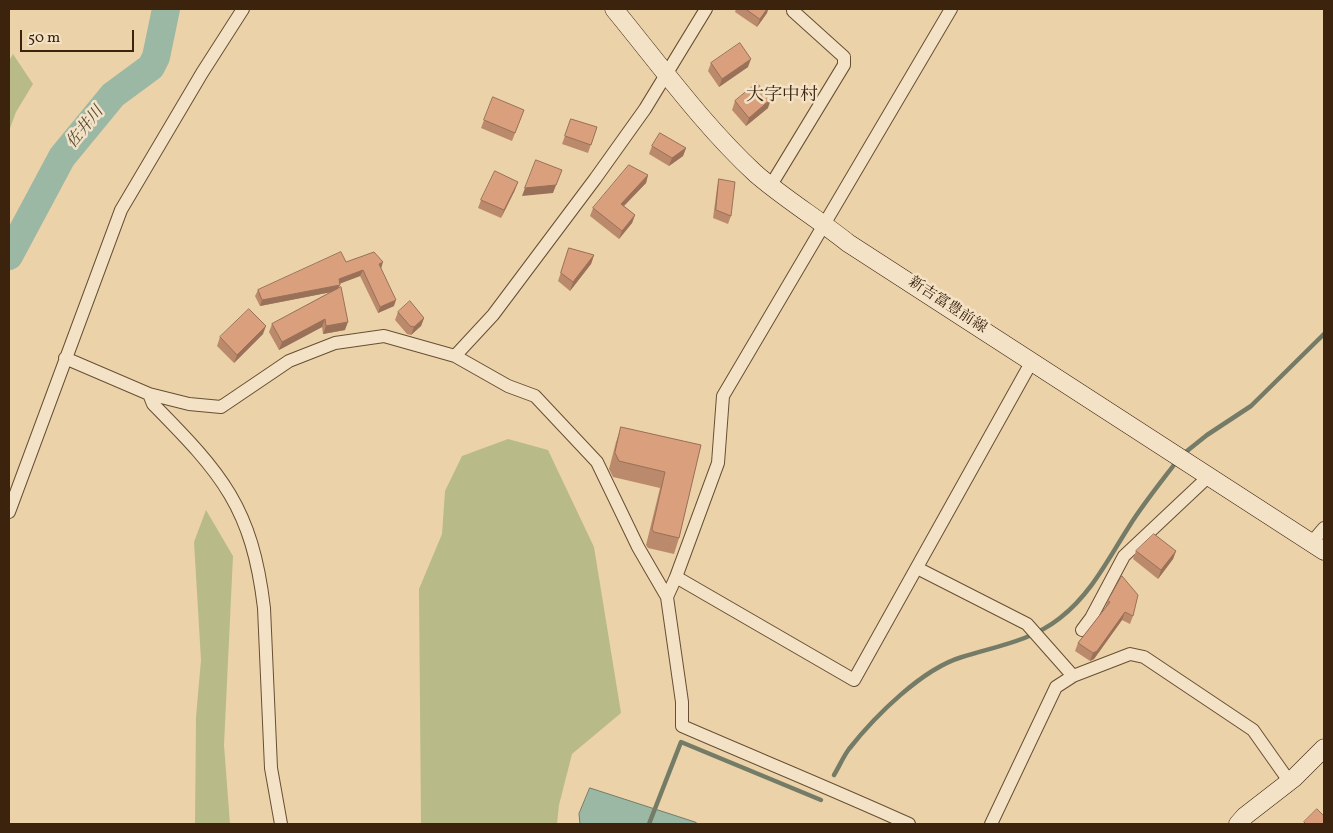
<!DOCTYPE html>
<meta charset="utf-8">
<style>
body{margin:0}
#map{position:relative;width:1333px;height:833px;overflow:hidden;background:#ecd2a8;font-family:Vollkorn,serif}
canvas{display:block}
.frame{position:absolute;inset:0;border:10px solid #3b230e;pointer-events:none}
.scale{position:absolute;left:20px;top:30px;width:114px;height:22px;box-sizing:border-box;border:2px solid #3b230e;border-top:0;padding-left:6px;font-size:15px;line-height:18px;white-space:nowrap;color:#3b230e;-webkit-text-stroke:4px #f3e2c6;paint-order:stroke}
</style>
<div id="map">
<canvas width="1333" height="833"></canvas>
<div class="frame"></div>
<div class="scale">50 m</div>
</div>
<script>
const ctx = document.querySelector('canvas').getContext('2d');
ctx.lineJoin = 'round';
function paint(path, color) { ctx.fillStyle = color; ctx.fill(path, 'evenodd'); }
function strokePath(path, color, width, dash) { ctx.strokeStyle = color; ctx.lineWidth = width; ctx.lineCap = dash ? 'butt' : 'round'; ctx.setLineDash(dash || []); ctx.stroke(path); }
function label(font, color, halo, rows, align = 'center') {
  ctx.font = font + ' Vollkorn,"Noto Serif JP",serif'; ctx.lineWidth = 5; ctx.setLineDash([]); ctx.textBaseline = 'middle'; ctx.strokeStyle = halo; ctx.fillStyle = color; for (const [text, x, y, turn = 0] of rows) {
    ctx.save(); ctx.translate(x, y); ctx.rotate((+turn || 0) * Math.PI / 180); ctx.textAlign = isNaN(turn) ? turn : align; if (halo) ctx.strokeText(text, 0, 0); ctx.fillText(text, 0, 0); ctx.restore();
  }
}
const green = new Path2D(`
 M13 54 33 84 16 112 9 131V61Z
 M508 439 548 450 594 547 621 713 572 754 559 805 557 824H421L419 589 442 534 445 491 462 456Z
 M206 510 233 556 224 745 230 824H195L196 717 201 660 194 542Z`);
const water = new Path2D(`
 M590 788 695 822 698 824H580L579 814Z`);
const stream = new Path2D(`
 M1182 455 1207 435 1251 406 1324 334
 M834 775C839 767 843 757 849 749 875 716 922 669 962 657 997 646 1031 641 1060 618 1092 593 1108 559 1130 525 1144 503 1161 482 1177 461
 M649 824 681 742 821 800`);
const river = new Path2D(`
 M9 256 62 157 113 95 151 67 156 57 166 9`);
const minor = new Path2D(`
 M771 185 844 65V57L793 11V9
 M455 356 508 386 535 396 597 462 638 547 667 597 682 702V726C758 759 834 790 909 824
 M65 358 149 394 189 404 221 407 289 361 335 343 384 336 455 356 493 315 595 179 645 109 706 9
 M149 394 153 404C222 474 252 507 264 608L271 768 281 824
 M9 512 121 210 202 73 243 9
 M1312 542 1324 528
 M917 568 1027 624 1073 676
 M676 577 718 463 723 396 951 9
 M667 597 676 577 854 680 1032 361
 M1082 630 1091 618 1124 556 1208 477
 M991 824 1056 687 1073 676 1130 654 1144 657 1253 730 1289 781`);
const secondary = new Path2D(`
 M614 9C660 65 703 125 756 174 785 199 818 219 848 243L1324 551
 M1238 824 1245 816 1294 778 1324 748`);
const wall = new Path2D(`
 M736 9H768L767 13 757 27 735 12Z
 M711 63 748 67 719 87 708 71Z
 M735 101 768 108 746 126 732 110Z
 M524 110 512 141 481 128 484 120Z
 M571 119 597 127 588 153 562 144Z
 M652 146 686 148 683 156 669 166 649 154Z
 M648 175 646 183 624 206 635 215 632 223 619 239 590 216 593 208Z
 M719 179 731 216 728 224 713 218 717 188Z
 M515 190 501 218 478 208 481 200Z
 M569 248 594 255 591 264 570 291 558 281Z
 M346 262 381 269 394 306 378 313 360 276 339 284 338 288 345 330 323 334 322 327 279 350 269 332 272 324 331 292 260 306 255 296 258 290Z
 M398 312 424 318 421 326 411 335 407 334 395 320Z
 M263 334 234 363 217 346 220 337Z
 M621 427 701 445 679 538 674 554 648 548 646 545 660 488 613 477 609 469 616 442Z
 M1136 551H1176L1173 559 1158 579 1133 559Z
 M1108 601 1133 616 1130 624 1122 620 1094 659 1090 661 1075 651 1078 643 1105 608Z`);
const shadedWall = new Path2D(`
 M767 9H768L767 13 757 27 760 19Z
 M751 59 748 67 719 87 722 79Z
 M771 99 768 108 746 126 749 118Z
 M686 148 683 156 669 166 672 158Z
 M562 170 553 193 522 196 525 188Z
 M648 175 646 183 618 212 621 204Z
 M518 182 515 190 501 218 504 210Z
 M635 215 632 223 619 239 622 231Z
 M594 255 591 264 570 291 573 282Z
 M383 262 381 269 379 264Z
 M363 270 360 276 336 285 339 279Z
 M340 285 337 291 260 306 262 300Z
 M396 300 394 306 378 313 380 307Z
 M424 318 421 326 411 335 414 327Z
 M325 319 322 327 279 350 282 342Z
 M348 322 345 330 323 334 326 326Z
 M266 326 263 334 234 363 237 355Z
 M1176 551 1173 559 1158 579 1161 570Z
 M1125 612 1122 620 1094 659 1090 661 1093 653Z`);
const building = new Path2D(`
 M746 9H767L760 19Z
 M740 43 751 59 722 79 711 63Z
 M757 83 771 99 749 118 735 101Z
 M493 97 524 110 515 133 484 120Z
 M571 119 597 127 591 145 565 136Z
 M660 133 686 148 672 158 652 146Z
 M536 160 562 170 556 185 525 188Z
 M629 165 648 175 621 204 635 215 622 231 593 208Z
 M495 171 518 182 504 210 481 200Z
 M719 179 735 182 731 216 716 210Z
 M569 248 594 255 573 282 561 273Z
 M341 252 346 262 374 252 383 262 379 264 396 300 380 307 363 270 339 279 340 285 262 300 258 290Z
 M341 287 348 322 326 326 325 319 282 342 272 324Z
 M410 301 424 318 414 327 410 326 398 312Z
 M249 309 266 326 237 355 220 337Z
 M621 427 701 445 679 538 654 532 652 529 665 472 619 461 615 453Z
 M1154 534 1176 551 1161 570 1136 551Z
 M1122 576 1138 595 1133 616 1125 612 1097 651 1093 653 1078 643 1110 602 1108 601Z
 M1317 809 1324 816V824H1306L1304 822Z`);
const streetNames = [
 ["新吉富豊前線",947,306,33]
];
const waterNames = [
 ["佐井川",86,128,-51]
];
const quarterNames = [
 ["大字中村",782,97]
];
paint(green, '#b8bb87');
paint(water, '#9ab8a3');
strokePath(water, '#747c67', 1);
strokePath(stream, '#747c67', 4.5);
strokePath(river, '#9ab8a3', 28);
strokePath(minor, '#674f34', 14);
strokePath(secondary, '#3b230e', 19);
strokePath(minor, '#f3e2c6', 12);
strokePath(secondary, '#f3e2c6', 18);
paint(wall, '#bb8a6c');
paint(shadedWall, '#997058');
paint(building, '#daa07d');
strokePath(building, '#997058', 1);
label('15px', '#3b230e', '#f3e2c6', streetNames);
label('italic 16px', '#534833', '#f3e2c6', waterNames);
label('18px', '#3b230e', '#f3e2c6', quarterNames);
</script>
